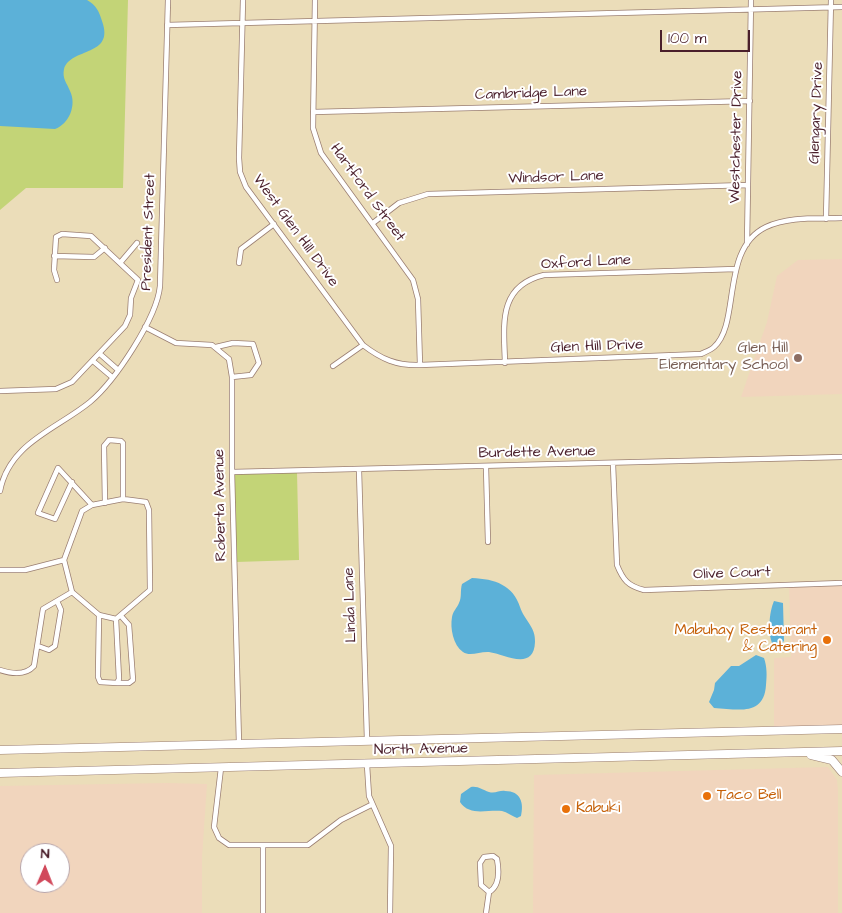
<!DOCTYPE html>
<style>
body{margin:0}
#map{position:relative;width:842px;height:913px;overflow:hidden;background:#ebddb9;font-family:"Architects Daughter",sans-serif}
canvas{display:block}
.north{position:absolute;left:20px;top:843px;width:50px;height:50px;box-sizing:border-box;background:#fff;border:1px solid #b7a5aa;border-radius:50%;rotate:1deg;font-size:14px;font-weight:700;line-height:20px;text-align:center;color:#4a1f2b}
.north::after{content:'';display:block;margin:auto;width:18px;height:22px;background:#d1495b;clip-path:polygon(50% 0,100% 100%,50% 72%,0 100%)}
.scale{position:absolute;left:660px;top:30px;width:90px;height:22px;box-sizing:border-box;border:2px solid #4a1f2b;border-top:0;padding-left:6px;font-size:15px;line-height:18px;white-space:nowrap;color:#4a1f2b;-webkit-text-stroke:4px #fff;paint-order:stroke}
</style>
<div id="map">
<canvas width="842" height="913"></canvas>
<div class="north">N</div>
<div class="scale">100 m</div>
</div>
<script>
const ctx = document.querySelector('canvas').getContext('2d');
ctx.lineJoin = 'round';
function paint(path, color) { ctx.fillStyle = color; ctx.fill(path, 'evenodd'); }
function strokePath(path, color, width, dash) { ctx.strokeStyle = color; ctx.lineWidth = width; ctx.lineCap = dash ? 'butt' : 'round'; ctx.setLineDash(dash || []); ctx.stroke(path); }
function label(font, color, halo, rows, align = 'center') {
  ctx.font = font + ' "Architects Daughter",sans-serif'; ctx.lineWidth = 4; ctx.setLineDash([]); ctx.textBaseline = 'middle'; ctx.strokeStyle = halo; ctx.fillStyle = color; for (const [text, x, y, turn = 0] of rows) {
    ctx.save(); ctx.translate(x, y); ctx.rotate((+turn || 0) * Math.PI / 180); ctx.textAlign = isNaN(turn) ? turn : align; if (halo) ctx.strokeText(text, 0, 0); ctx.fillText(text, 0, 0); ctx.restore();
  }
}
const built = new Path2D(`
 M842 259V394L741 397 767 322 777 276 798 260Z
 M842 584V727L774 729V658L791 657 789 586Z
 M828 767 837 780 838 791V913H533L534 775Z
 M166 783 207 784 202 857V913H0V786ZM30 853H60V883H30Z`);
const green = new Path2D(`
 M0 0H128L123 188H26L0 210Z
 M297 472 299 560 236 562 234 474Z`);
const water = new Path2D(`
 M0 0H87C96 5 99 11 102 21 115 57 71 47 64 69 62 79 67 83 70 91 77 105 69 124 55 129L0 126Z
 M472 578C495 579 513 585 520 607 524 620 536 627 535 642 534 672 504 654 489 652 481 651 470 657 463 652 453 645 450 628 452 617 453 611 457 608 459 603 462 597 460 591 462 584Z
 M774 601 783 603 784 641 778 647H774C767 636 769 612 774 601Z
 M756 655 764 658C767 667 767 675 766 685 764 717 737 709 714 708L709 702 714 690 715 683 731 666H739Z
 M471 787C479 786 482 790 489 792 495 794 500 790 505 791 521 791 524 803 521 816L517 818C512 816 507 812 502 811 488 809 470 817 460 802L461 794Z`);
const minor = new Path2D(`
 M243 0 239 158 240 172 246 187 363 345C381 359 397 366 420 365L701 354C705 352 711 350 714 347 741 323 720 249 766 227 789 216 818 219 842 218
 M315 0 313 128 321 153 413 280 418 299 420 365
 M167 25 842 7
 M313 112 750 101
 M826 219 831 0
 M373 223 399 203 428 194 748 185
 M747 244 751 0
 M54 256 94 257 105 248
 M120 263 137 243
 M239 263 241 249 274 224
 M145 327 176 343 212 345 229 359 232 377V472L239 744
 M216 347 233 343 253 344 259 363 251 375 232 377
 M100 354 117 369
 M93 361 112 377
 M505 363C504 326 497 286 544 275L736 269
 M333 366 363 345
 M0 391 56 389 72 382 125 326 130 315 131 298 138 280 91 236 62 234 56 237 54 270 57 280
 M613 464 617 565C623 580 628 586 644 590L842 583
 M486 467 488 542
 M359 470 367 740
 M232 472 842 457
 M72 482 55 519 38 513 58 468 92 505
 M0 491C9 443 57 429 90 402 115 381 157 318 160 286L168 0
 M123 499 146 502 149 510 150 590 116 619 99 615 72 592 64 560 82 511 92 505Z
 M105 503 104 446 109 440 121 441 123 443V499
 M0 570H25L64 560
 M99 615 98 677 100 682 117 683 119 679 116 619
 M38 646 49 650 55 646 61 610 57 601
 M0 670C12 674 25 676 34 666L43 609 72 592
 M117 683H129L133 680 129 625 121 616
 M367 765 369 796 391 846 390 913
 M221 768 214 827 219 838 229 845H308L341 820 371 805
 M263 913V846
 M486 913 489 892C500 886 499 870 497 859L493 856 484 857 480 863 481 885 489 892`);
const primary = new Path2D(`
 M0 750 842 729
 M811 755 832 760 842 772
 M0 773 842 751`);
const markers = [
 [798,358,5,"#8d6e63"],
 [827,640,5,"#e8710a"],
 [707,796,5,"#e8710a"],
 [566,809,5,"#e8710a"]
];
const streetNames = [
 ["Cambridge Lane",531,94,-2],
 ["Glengary Drive",817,113,-88],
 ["Westchester Drive",737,137,-89],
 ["Windsor Lane",556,178,-2],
 ["Hartford Street",367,193,54],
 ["West Glen Hill Drive",295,231,54],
 ["President Street",149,232,-88],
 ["Oxford Lane",586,263,-3],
 ["Glen Hill Drive",597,347,-2],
 ["Burdette Avenue",537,453,-1],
 ["Roberta Avenue",221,505,-91],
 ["Olive Court",732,574,-2],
 ["Linda Lane",351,605,-92],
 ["North Avenue",421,750,-1]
];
const educationNames = [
 ["Glen Hill",788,349],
 ["Elementary School",788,366]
];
const foodNames = [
 ["Mabuhay Restaurant",817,631,"right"],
 ["& Catering",817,648,"right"],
 ["Taco Bell",717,796],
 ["Kabuki",576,809]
];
paint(built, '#f1d5bd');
paint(green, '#c3d477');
paint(water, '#5cb1d8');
strokePath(minor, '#9a7e72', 6);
strokePath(primary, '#9a7e72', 9);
strokePath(minor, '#fff', 4.5);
strokePath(primary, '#fff', 8);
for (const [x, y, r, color] of markers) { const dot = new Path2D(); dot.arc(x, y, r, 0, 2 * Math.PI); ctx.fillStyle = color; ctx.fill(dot); strokePath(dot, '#fff', 2); }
label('15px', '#4a1f2b', '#fff', streetNames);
label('15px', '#785e54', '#fff', educationNames, 'right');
label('15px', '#c56008', '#fff', foodNames, 'left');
</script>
